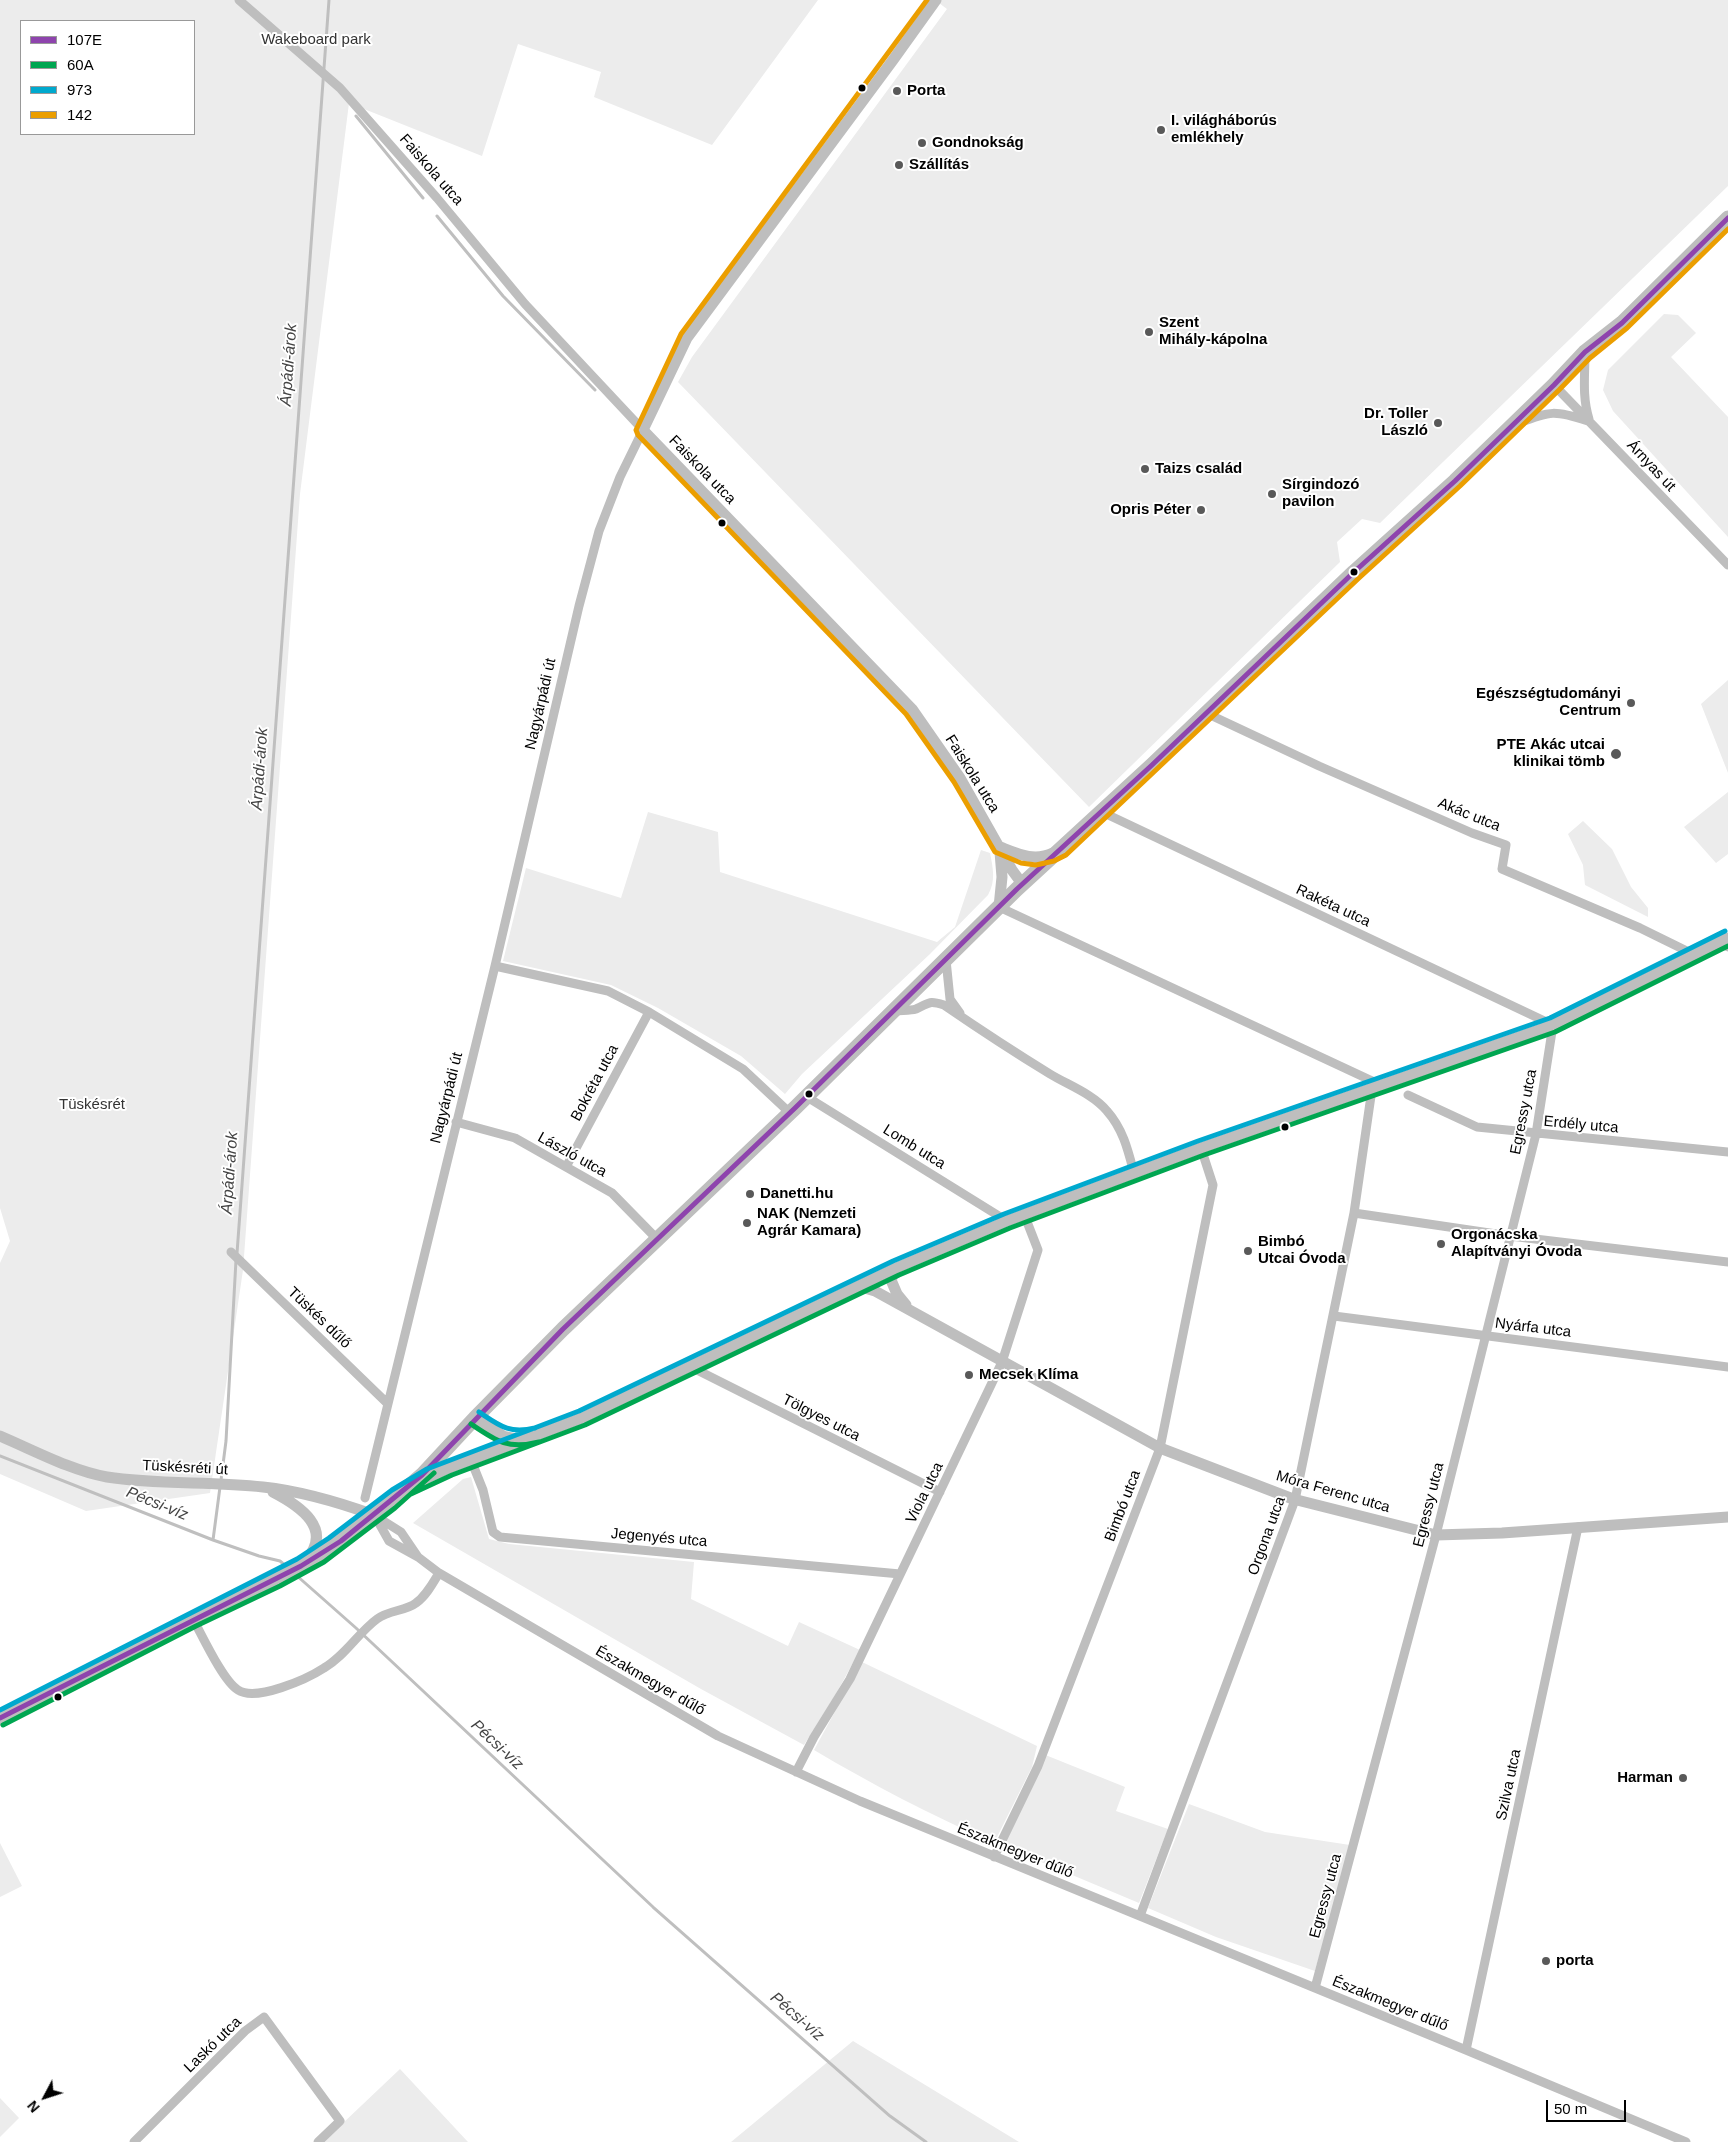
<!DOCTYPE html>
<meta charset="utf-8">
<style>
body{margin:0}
#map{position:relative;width:1728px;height:2142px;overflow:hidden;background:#fff;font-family:Helvetica,sans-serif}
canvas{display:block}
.legend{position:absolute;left:20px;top:20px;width:175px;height:115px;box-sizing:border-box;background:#fff;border:1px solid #999;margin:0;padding:6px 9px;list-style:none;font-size:15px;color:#000}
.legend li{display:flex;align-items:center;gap:10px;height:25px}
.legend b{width:25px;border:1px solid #999}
.north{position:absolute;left:20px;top:2072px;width:50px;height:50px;-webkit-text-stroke:4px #fff;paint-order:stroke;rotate:230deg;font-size:14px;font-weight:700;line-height:20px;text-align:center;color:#000}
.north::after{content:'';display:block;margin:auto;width:18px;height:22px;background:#000;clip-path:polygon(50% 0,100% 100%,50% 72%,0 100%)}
.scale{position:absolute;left:1546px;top:2100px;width:80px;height:22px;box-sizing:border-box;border:2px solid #000;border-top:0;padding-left:6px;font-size:15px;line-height:18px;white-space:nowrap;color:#000;-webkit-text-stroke:4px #fff;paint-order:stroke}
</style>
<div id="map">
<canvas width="1728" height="2142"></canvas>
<ul class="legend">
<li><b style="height:6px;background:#8e44ad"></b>107E</li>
<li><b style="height:6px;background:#00a651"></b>60A</li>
<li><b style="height:6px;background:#00a9ce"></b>973</li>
<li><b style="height:6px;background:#eb9e00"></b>142</li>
</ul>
<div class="north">N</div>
<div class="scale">50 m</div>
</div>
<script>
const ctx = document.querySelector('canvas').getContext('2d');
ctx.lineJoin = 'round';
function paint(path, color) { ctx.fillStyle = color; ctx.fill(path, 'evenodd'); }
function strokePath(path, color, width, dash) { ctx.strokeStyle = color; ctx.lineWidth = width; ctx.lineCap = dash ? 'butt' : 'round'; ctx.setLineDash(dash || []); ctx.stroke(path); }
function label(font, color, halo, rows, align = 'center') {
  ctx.font = font + ' Helvetica,sans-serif'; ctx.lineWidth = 4; ctx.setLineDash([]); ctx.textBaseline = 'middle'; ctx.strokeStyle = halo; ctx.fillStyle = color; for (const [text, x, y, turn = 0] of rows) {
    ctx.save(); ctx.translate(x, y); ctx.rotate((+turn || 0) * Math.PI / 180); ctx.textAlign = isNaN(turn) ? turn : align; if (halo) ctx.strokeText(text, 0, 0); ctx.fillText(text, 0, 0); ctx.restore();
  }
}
const green = new Path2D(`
 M0 0H818L712 145 594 97 601 72 518 44 482 156 349 103 300 494 243 1270 210 1493 86 1511 0 1474V1263L10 1241 0 1208ZM21 21H194V134H21Z
 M935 0H1728V186L1380 523 1362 519 1337 542 1340 562 1089 807 678 382 692 357 947 9Z
 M1664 314 1678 315 1696 333 1671 357 1728 417V537L1613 411 1603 390 1608 370Z
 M1728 680V773L1701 704Z
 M1728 792V854L1716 863 1684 827Z
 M648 812 718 832 720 872 937 942 955 927 981 850 990 853C993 868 996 881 988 895L930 954 802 1074 785 1094 741 1056 658 1008 611 985 503 961 526 868 621 898Z
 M1583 821 1612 849 1631 887 1648 908V917L1585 885 1583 865 1568 834Z
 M471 1477 489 1539 509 1544 694 1562 691 1599 788 1646 799 1622 860 1650 837 1692 804 1745 701 1689 413 1523 463 1479Z
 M862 1662 1037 1746 1032 1767 994 1843C931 1815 873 1785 814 1750Z
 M1043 1754 1125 1787 1116 1811 1168 1829 1139 1903 1003 1846Z
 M1189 1804 1265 1832 1350 1845 1315 1971 1216 1937 1148 1908Z
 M0 1843 22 1886 0 1897Z
 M853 2041 1019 2142H731Z
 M400 2069 468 2142H323Z
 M0 2098 19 2118 0 2137Z`);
const stream = new Path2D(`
 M356 116 423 198
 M437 216 503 296 595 390
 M237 1253 329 0
 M0 1456 213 1540 259 1556 280 1561 287 1567
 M221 1480 226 1441 236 1260
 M213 1540 220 1487
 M296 1575 356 1628 653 1907 890 2116 926 2142`);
const minor = new Path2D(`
 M239 0 340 88 437 198 525 304 643 430 620 477 599 531 579 606 495 966 365 1498
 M1585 353C1585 375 1582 397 1589 419
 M1554 385 1728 565
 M1519 423C1551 411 1554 410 1588 421
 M1206 713 1319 766 1472 833 1506 845 1502 869 1640 928 1695 955
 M1102 812 1553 1025 1536 1134 1436 1535 1315 1988
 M999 907 1383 1086
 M1719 943 1728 947
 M946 960 950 999 960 1013
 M495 966 608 991 649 1012 743 1069 790 1113
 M895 1011C901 1010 910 1011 916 1009 930 1003 928 1000 944 1005 979 1029 1014 1052 1050 1074 1068 1085 1093 1094 1107 1111 1123 1129 1128 1150 1134 1173
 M1408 1095 1477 1127 1728 1152
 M807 1097 1007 1221
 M456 1122 515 1138 612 1193 658 1240
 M566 1167 649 1012
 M1354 1213 1510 1236 1728 1262
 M231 1252 388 1404
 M1334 1316 1728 1367
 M691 1367 940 1492
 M471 1460 483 1490 493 1532 500 1537 900 1574
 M374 1515 401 1532 418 1557 439 1573 718 1736 860 1801 1466 2050 1686 2142
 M375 1516 389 1541 418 1557
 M193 1619C202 1635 223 1681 238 1690 256 1702 307 1679 324 1668 345 1656 358 1633 377 1619 389 1610 406 1611 416 1603 426 1596 433 1583 439 1573
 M796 1772 814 1737 850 1679 1002 1362 1038 1250 1024 1214
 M994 1857 1038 1766 1160 1448 1213 1185 1201 1148
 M1140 1916 1295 1500 1354 1213 1372 1089
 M1466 2050 1578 1527
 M134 2142 245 2031 264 2017 340 2121 318 2142`);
const tertiary = new Path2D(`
 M936 0 893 60 687 338 643 430 912 709 960 778 1012 870 1023 885
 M1000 847C1018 854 1034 862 1053 853
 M999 907 1002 877 1000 852
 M896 1268 891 1280 897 1294 906 1305
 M858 1286 875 1291 1160 1448 1293 1499 1436 1535 1502 1533 1728 1517
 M475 1418 503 1436 521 1440
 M0 1436C33 1450 72 1471 107 1477 158 1485 211 1481 263 1487 300 1491 338 1502 374 1515
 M418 1482 449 1468 582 1418 896 1268 1007 1221 1201 1148 1553 1025 1728 938
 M273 1492C300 1506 334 1529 306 1560`);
const primary = new Path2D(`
 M0 1718 301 1566 341 1541 391 1502 422 1475 475 1418 563 1329 795 1108 1017 889 1152 765 1354 572 1455 481 1554 385 1585 352 1622 323 1728 218`);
const bus1 = new Path2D(`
 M0 1718 301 1566 341 1541 422 1475 563 1329 795 1108 1017 889 1152 765 1354 572 1455 481 1554 385 1585 352 1622 323 1728 218`);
const bus2 = new Path2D(`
 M471 1424C496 1441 508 1450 539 1442
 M411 1494 452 1475 585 1425 899 1275 1010 1228 1204 1155 1555 1032 1728 946
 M3 1725 196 1626 280 1586 324 1562 395 1508 434 1473`);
const bus3 = new Path2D(`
 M479 1412C500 1426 509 1434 535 1428
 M0 1710 297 1559 329 1538 392 1490 427 1469 579 1411 893 1261 1004 1214 1198 1141 1550 1018 1725 931`);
const bus4 = new Path2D(`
 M927 0 681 334 636 430 638 435 906 714 954 782 995 852 1021 863 1036 865 1054 861 1066 855 1359 578 1460 486 1559 390 1590 358 1627 328 1728 229`);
const markers = [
 [862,88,4.5,"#000"],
 [897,91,5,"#595959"],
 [1161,130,5,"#595959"],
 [922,143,5,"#595959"],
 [899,165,5,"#595959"],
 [1149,332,5,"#595959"],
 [1438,423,5,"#595959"],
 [1145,469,5,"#595959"],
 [1272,494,5,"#595959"],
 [1201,510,5,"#595959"],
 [722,523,4.5,"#000"],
 [1354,572,4.5,"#000"],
 [1631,703,5,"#595959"],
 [1616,754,6,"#595959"],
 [809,1094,4.5,"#000"],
 [1285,1127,4.5,"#000"],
 [750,1194,5,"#595959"],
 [747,1223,5,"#595959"],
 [1441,1244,5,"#595959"],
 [1248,1251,5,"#595959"],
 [969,1375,5,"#595959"],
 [58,1697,4.5,"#000"],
 [1683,1778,5,"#595959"],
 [1546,1961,5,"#595959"]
];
const parkNames = [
 ["Wakeboard park",316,40],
 ["Tüskésrét",92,1105]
];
const poiNames = [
 ["Porta",907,91],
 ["I. világháborús",1171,121],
 ["emlékhely",1171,138],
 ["Gondnokság",932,143],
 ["Szállítás",909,165],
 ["Szent",1159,323],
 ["Mihály-kápolna",1159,340],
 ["Dr. Toller",1428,414,"right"],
 ["László",1428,431,"right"],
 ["Taizs család",1155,469],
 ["Sírgindozó",1282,485],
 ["pavilon",1282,502],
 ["Opris Péter",1191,510,"right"],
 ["Egészségtudományi",1621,694,"right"],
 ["Centrum",1621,711,"right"],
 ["PTE Akác utcai",1605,745,"right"],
 ["klinikai tömb",1605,762,"right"],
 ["Danetti.hu",760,1194],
 ["NAK (Nemzeti",757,1214],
 ["Agrár Kamara)",757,1231],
 ["Orgonácska",1451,1235],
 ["Alapítványi Óvoda",1451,1252],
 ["Bimbó",1258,1242],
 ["Utcai Óvoda",1258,1259],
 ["Mecsek Klíma",979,1375],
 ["Harman",1673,1778,"right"],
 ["porta",1556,1961]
];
const streetNames = [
 ["Faiskola utca",431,170,49],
 ["Árnyas út",1651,466,47],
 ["Faiskola utca",702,470,46],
 ["Nagyárpádi út",541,704,-77],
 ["Faiskola utca",972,774,58],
 ["Akác utca",1469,815,22],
 ["Rakéta utca",1333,906,25],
 ["Bokréta utca",595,1083,-62],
 ["Nagyárpádi út",447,1098,-76],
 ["Egressy utca",1524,1112,-79],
 ["Erdély utca",1581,1125,5],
 ["Lomb utca",914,1147,32],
 ["László utca",572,1155,29],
 ["Tüskés dűlő",319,1318,44],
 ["Nyárfa utca",1533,1328,7],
 ["Tölgyes utca",821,1418,27],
 ["Tüskésréti út",185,1468,3],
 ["Móra Ferenc utca",1333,1492,16],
 ["Viola utca",925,1493,-64],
 ["Egressy utca",1429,1505,-76],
 ["Bimbó utca",1123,1506,-69],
 ["Orgona utca",1267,1536,-70],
 ["Jegenyés utca",659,1538,5],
 ["Északmegyer dűlő",650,1681,30],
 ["Szilva utca",1509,1785,-78],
 ["Északmegyer dűlő",1015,1851,22],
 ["Egressy utca",1326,1896,-75],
 ["Északmegyer dűlő",1390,2004,22],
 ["Laskó utca",213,2045,-44]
];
const waterNames = [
 ["Árpádi-árok",289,365,-86],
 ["Árpádi-árok",260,769,-86],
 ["Árpádi-árok",230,1173,-86],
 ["Pécsi-víz",157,1504,22],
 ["Pécsi-víz",497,1745,43],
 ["Pécsi-víz",797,2017,41]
];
paint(green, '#ececec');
strokePath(stream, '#bfbfbf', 3);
strokePath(minor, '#bebebe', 9);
strokePath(tertiary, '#bebebe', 11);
strokePath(primary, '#bebebe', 15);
strokePath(bus1, '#8e44ad', 5);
strokePath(bus2, '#00a651', 5);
strokePath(bus3, '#00a9ce', 5);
strokePath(bus4, '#eb9e00', 5);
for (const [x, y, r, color] of markers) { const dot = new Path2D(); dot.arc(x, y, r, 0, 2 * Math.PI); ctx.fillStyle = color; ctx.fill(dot); strokePath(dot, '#fff', 2); }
label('15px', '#333', '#fff', parkNames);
label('bold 15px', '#000', '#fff', poiNames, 'left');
label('15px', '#000', '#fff', streetNames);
label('italic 16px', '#444', '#fff', waterNames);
</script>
